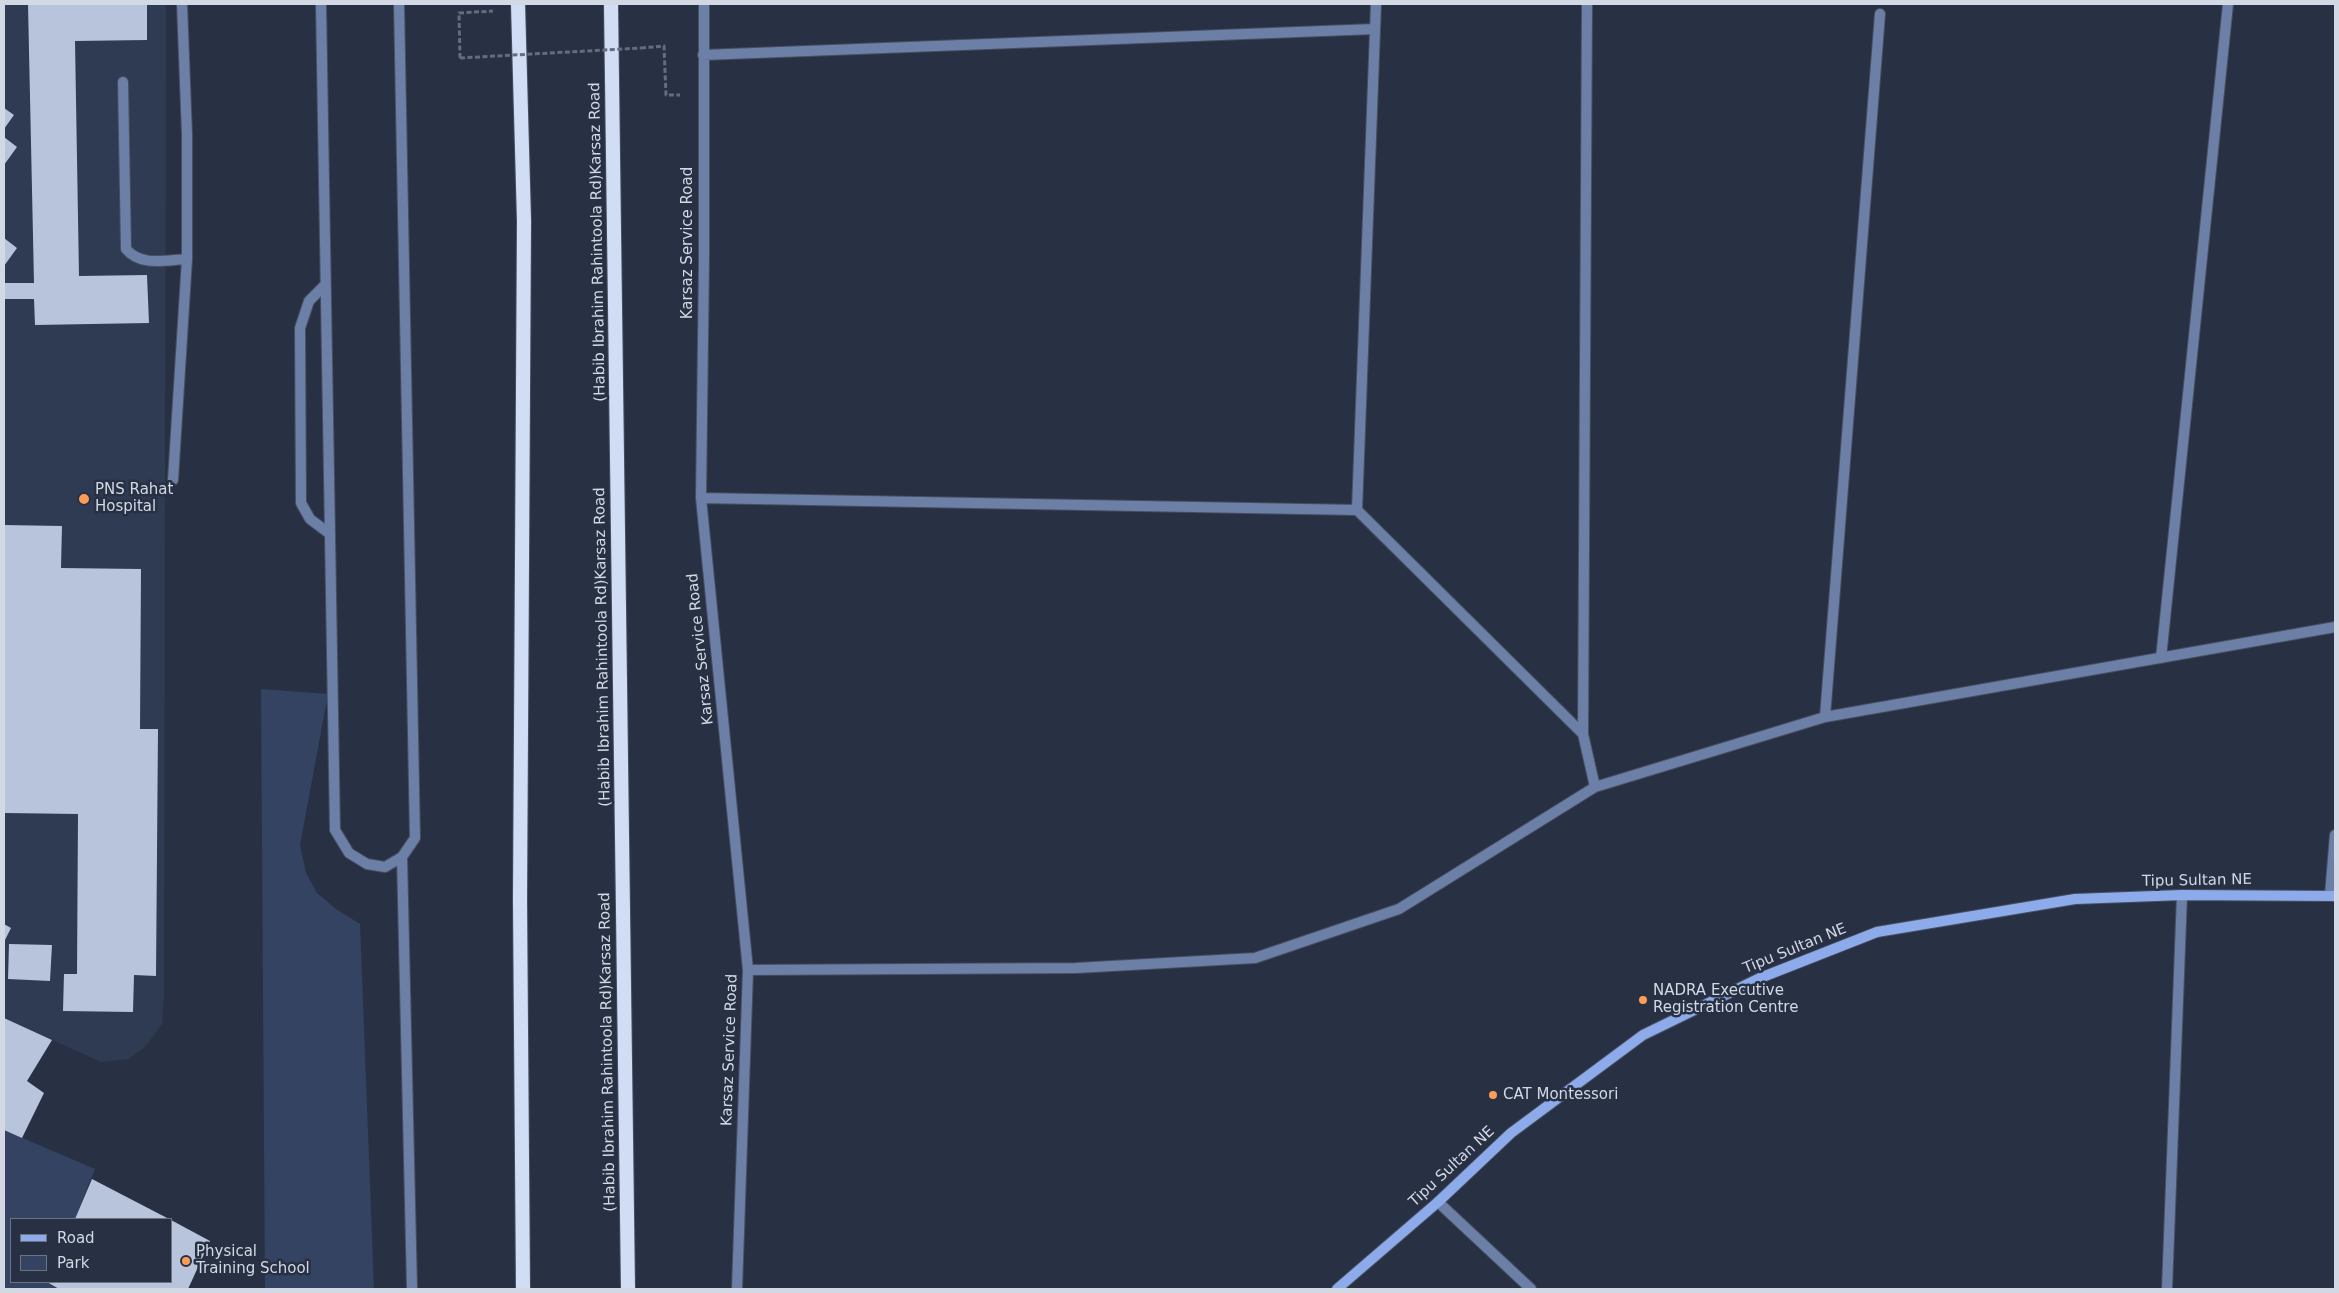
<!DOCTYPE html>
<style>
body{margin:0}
#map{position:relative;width:2339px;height:1293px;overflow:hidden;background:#283144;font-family:"DejaVu Sans",sans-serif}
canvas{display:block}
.frame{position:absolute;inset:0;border:5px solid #d2d8e4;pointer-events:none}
.legend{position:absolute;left:10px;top:1218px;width:162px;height:65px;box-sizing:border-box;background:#283144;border:1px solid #6c7484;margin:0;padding:6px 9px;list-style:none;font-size:15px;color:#d2d8e4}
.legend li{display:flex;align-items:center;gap:10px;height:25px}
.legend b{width:25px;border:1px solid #6c7484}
</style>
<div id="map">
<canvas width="2339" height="1293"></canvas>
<div class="frame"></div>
<ul class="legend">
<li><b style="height:6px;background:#8dabea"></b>Road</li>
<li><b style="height:14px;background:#344362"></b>Park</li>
</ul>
</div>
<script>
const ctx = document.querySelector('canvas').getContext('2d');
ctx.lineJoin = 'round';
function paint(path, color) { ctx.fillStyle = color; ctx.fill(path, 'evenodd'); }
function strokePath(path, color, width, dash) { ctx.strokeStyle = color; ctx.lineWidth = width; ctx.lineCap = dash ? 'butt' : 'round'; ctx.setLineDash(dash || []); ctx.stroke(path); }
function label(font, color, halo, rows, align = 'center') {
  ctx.font = font + ' "DejaVu Sans",sans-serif'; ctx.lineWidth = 5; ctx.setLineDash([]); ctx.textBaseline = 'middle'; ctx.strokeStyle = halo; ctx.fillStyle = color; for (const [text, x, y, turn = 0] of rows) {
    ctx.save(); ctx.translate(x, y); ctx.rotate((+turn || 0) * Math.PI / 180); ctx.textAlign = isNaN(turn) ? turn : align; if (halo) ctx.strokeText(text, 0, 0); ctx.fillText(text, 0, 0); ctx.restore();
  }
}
const built = new Path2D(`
 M4 4H166L164 995 162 1024 146 1046 129 1059 101 1062 4 1018Z`);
const green = new Path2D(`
 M261 689 328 694 300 845 306 873 317 893 336 909 360 924 374 1289H265Z
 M4 1130 95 1169 75 1219H11V1282H47L58 1289H4Z`);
const building = new Path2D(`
 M28 4H147V40L75 41 79 276 147 275 149 323 35 325 34 299H4V283H34Z
 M4 108 14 115 4 129Z
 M4 137 17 147 4 165Z
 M4 238 17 248 4 266Z
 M4 525 62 526 61 568 141 569 140 729H158L156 976 134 975 133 1012 63 1011 64 974H77L78 814 4 813Z
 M4 924 11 928 4 942Z
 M9 944 52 945 50 981 8 979Z
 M4 1018 52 1040 27 1081 44 1093 22 1138 4 1130Z
 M92 1179 169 1219H75Z
 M171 1220 210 1241 188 1289H59L47 1282H171Z`);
const path = new Path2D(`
 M641 48 664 46 666 95H680
 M460 58 459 13 493 11`);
const service = new Path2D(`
 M123 82 126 249C141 267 166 260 187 259
 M325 285 309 301 300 328 301 503 310 519 330 534
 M173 480 187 259V135L182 4`);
const minor = new Path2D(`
 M704 4V260L701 498 748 970 737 1289
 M1376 4 1357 510 1583 734
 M1587 4 1583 734 1595 787
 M703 55 1375 29
 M701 498 1357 510
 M2161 658 2228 4
 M1825 717 1880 14
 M402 857 412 1289
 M2330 895 2335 835
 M748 970 1076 968 1255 958 1399 909 1595 787 1825 717 2335 627
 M1438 1202 1531 1289
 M2167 1289 2182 895`);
const tertiary = new Path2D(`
 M321 4 335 830 349 853 367 864 385 867 402 857 415 838 399 4`);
const secondary = new Path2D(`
 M1337 1289 1438 1202 1511 1133 1643 1035 1760 978 1877 932 2075 899 2182 895 2335 896`);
const trunk = new Path2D(`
 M518 4 524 221 520 900 523 1289
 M611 4 628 1289`);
const pathBridge = new Path2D(`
 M460 58 641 48`);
const markers = [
 [84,499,6,"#fd9c56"],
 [1643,1000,5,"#fd9c56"],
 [1493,1095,5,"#fd9c56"],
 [186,1261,5,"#fd9c56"]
];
const streetNames = [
 ["(Habib Ibrahim Rahintoola Rd)Karsaz Road",598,242,-91],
 ["Karsaz Service Road",688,243,-90],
 ["(Habib Ibrahim Rahintoola Rd)Karsaz Road",603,647,-91],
 ["Karsaz Service Road",701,649,-96],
 ["Tipu Sultan NE",2197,881,-1],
 ["Tipu Sultan NE",1795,949,-22],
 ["Karsaz Service Road",730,1050,-88],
 ["(Habib Ibrahim Rahintoola Rd)Karsaz Road",608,1052,-91],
 ["Tipu Sultan NE",1452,1167,-43]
];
const poiNames = [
 ["PNS Rahat",95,490],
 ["Hospital",95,507],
 ["NADRA Executive",1653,991],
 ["Registration Centre",1653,1008],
 ["CAT Montessori",1503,1095],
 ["Physical",196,1252],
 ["Training School",196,1269]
];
paint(built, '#2f3a53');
paint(green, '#344362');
paint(building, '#b8c4dc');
strokePath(service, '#474f61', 12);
strokePath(minor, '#474f61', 12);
strokePath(tertiary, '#474f61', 12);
strokePath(secondary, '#474f61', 12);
strokePath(trunk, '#474f61', 16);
strokePath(path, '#646c7d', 3, [5, 2.5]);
strokePath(service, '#6c7fa7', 10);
strokePath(minor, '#6c7fa7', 10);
strokePath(tertiary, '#6c7fa7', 10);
strokePath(secondary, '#8dabea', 10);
strokePath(trunk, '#d1ddf5', 14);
strokePath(pathBridge, '#646c7d', 3, [5, 2.5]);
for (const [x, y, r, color] of markers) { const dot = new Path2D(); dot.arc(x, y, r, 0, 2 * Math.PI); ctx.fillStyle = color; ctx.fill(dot); strokePath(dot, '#283144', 2); }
label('15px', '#d2d8e4', '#283144', streetNames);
label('15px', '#d2d8e4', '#283144', poiNames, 'left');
</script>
